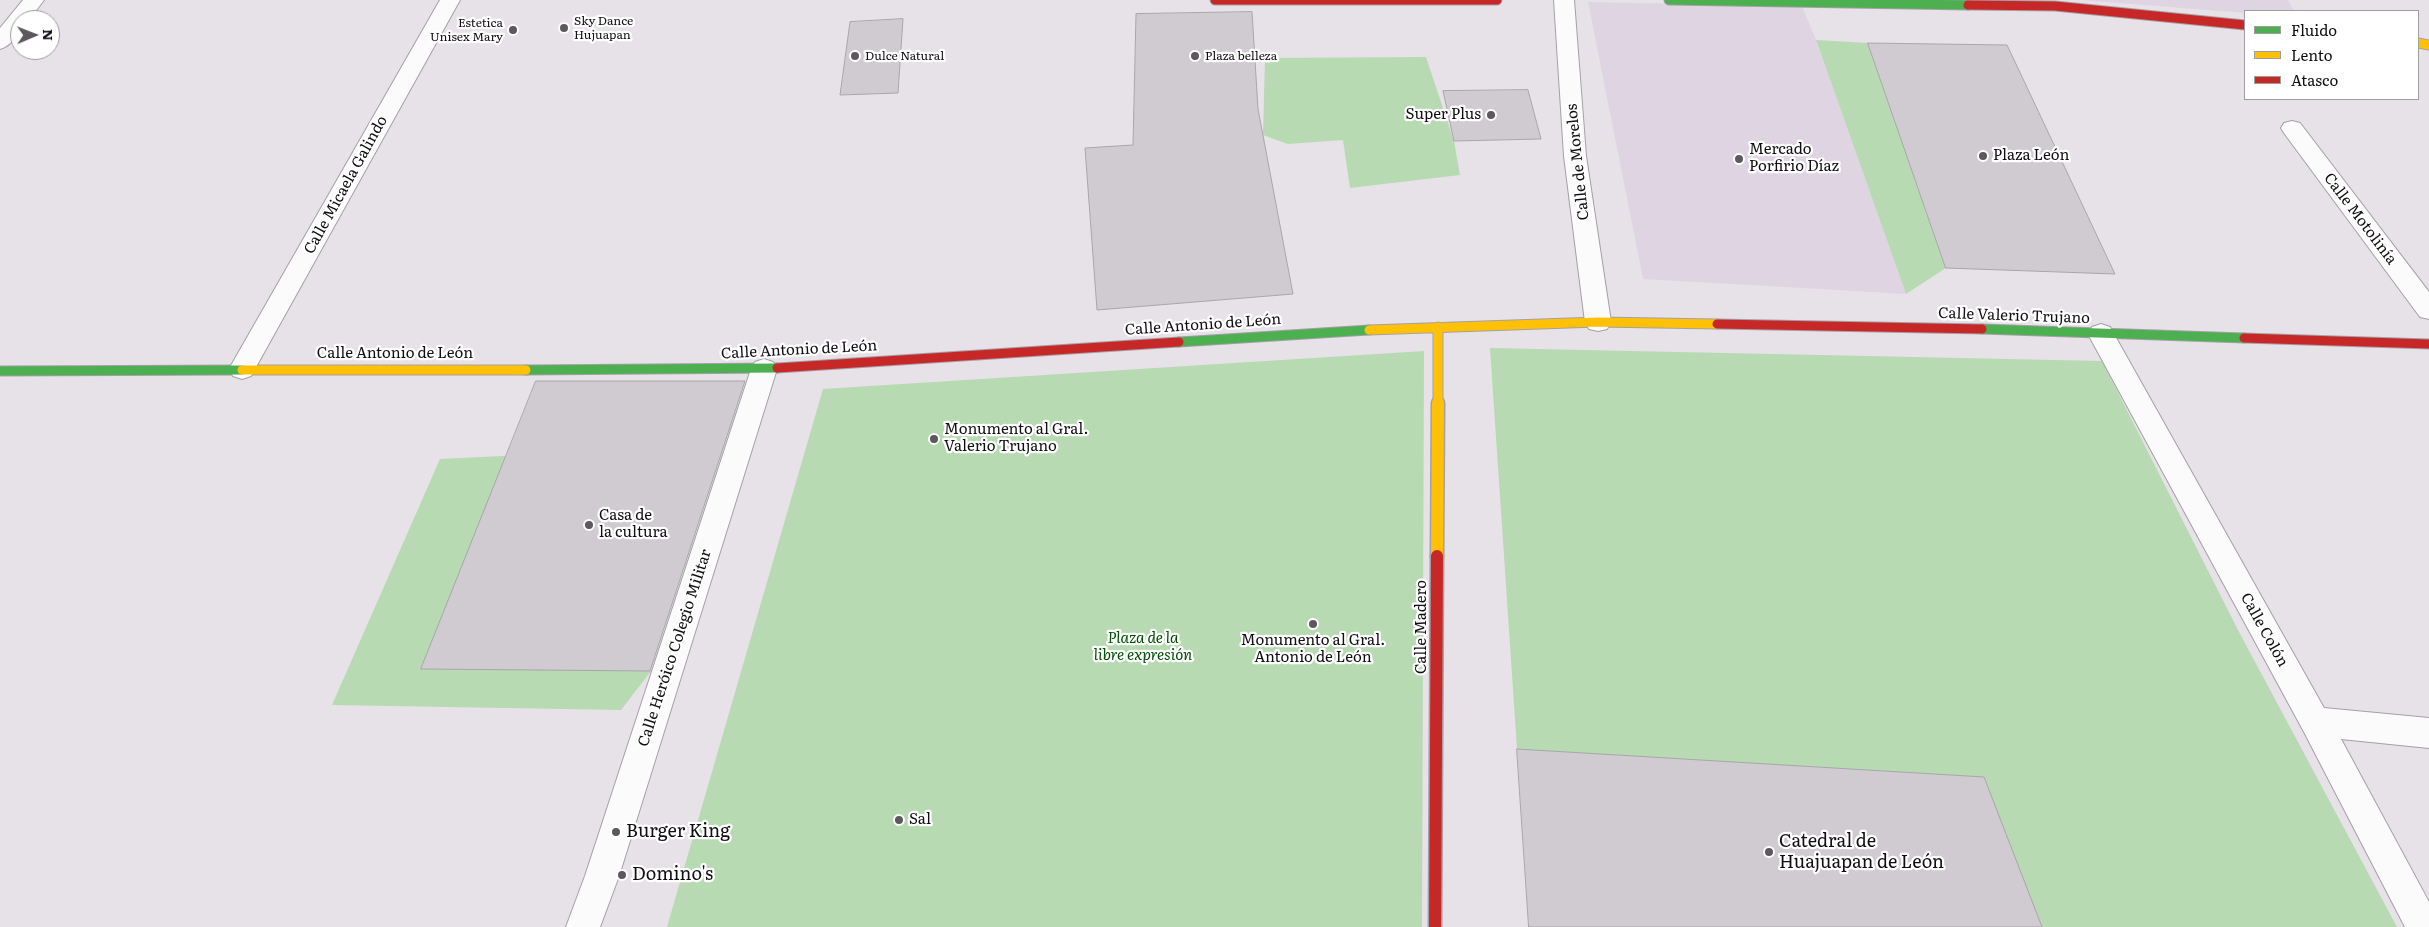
<!DOCTYPE html>
<meta charset="utf-8">
<style>
body{margin:0}
#map{position:relative;width:2429px;height:927px;overflow:hidden;background:#e7e2e8;font-family:Literata,serif}
canvas{display:block}
.legend{position:absolute;left:2244px;top:10px;width:175px;height:90px;box-sizing:border-box;background:#fff;border:1px solid #a09fa0;margin:0;padding:6px 9px;list-style:none;font-size:15px;color:#110e12}
.legend li{display:flex;align-items:center;gap:10px;height:25px}
.legend b{width:25px;border:1px solid #a09fa0}
.north{position:absolute;left:10px;top:10px;width:50px;height:50px;box-sizing:border-box;background:#fff;border:1px solid #a09fa0;border-radius:50%;rotate:89deg;font-size:14px;font-weight:700;line-height:20px;text-align:center;color:#110e12}
.north::after{content:'';display:block;margin:auto;width:18px;height:22px;background:#5c585d;clip-path:polygon(50% 0,100% 100%,50% 72%,0 100%)}
</style>
<div id="map">
<canvas width="2429" height="927"></canvas>
<ul class="legend">
<li><b style="height:6px;background:#4caf50"></b>Fluido</li>
<li><b style="height:6px;background:#ffc107"></b>Lento</li>
<li><b style="height:6px;background:#c62828"></b>Atasco</li>
</ul>
<div class="north">N</div>
</div>
<script>
const ctx = document.querySelector('canvas').getContext('2d');
ctx.lineJoin = 'round';
function paint(path, color) { ctx.fillStyle = color; ctx.fill(path, 'evenodd'); }
function strokePath(path, color, width, dash) { ctx.strokeStyle = color; ctx.lineWidth = width; ctx.lineCap = dash ? 'butt' : 'round'; ctx.setLineDash(dash || []); ctx.stroke(path); }
function label(font, color, halo, rows, align = 'center') {
  ctx.font = font + ' Literata,serif'; ctx.lineWidth = 4.5; ctx.setLineDash([]); ctx.textBaseline = 'middle'; ctx.strokeStyle = halo; ctx.fillStyle = color; for (const [text, x, y, turn = 0] of rows) {
    ctx.save(); ctx.translate(x, y); ctx.rotate((+turn || 0) * Math.PI / 180); ctx.textAlign = isNaN(turn) ? turn : align; if (halo) ctx.strokeText(text, 0, 0); ctx.fillText(text, 0, 0); ctx.restore();
  }
}
const built = new Path2D(`
 M2081 0H2288L2294 11 2245 13Z
 M1588 2 1802 6 1816 40 1906 294 1643 279Z`);
const green = new Path2D(`
 M1816 40 1868 43 1946 268 1906 294Z
 M1426 57 1454 141 1460 175 1350 188 1343 140 1288 144 1263 135 1265 58Z
 M1490 348 2102 361 2238 630 2397 927H1529Z
 M1424 351 1422 927H667L823 389Z
 M626 450 552 637 651 671 621 710 332 705 440 459Z`);
const building = new Path2D(`
 M1252 12 1258 109 1293 294 1097 310 1085 148 1133 145 1136 14Z
 M903 19 898 93 840 95 850 22Z
 M1868 43 2007 45 2115 274 1946 268Z
 M1528 90 1541 139 1454 141 1443 91Z
 M536 381H745L650 671 421 669Z
 M1517 749 1984 777 2042 927H1529Z`);
const street = new Path2D(`
 M23 0H44L29 20H20C20 33 13 45 0 49V28Z
 M440 0H460L251 376 242 379 233 376 229 369 233 362Z
 M1554 0H1574L1586 156 1611 322 1607 329 1598 331 1589 329 1585 322 1564 156Z
 M2292 121 2300 123 2429 292V319L2420 317 2284 133 2281 128 2284 123Z
 M2101 324 2110 327 2324 708 2429 718V748L2341 739 2429 902V927H2405L2304 732 2088 334 2092 327Z
 M764 359 773 362 777 369 619 876 600 927H566L585 876 751 369 755 362Z`);
const fast = new Path2D(`
 M1669 0 1968 5
 M1982 329 2244 338
 M1179 342 1369 330
 M526 370 777 368
 M0 371 242 370`);
const slowFar1 = new Path2D(`
 M2418 43 2429 45
 M1369 330 1598 322 1717 324
 M242 370H526
 M1438 404V327`);
const slow = new Path2D(`
 M1437 556 1438 403`);
const jamFar1 = new Path2D(`
 M1215 0H1497
 M1968 5 2055 6 2245 25
 M1717 324 1982 329
 M2244 338 2429 344
 M777 368 1179 342`);
const jam = new Path2D(`
 M1435 927 1437 556`);
const markers = [
 [564,28,5,"#5c585d"],
 [513,30,5,"#5c585d"],
 [855,56,5,"#5c585d"],
 [1195,56,5,"#5c585d"],
 [1491,115,5,"#5c585d"],
 [1983,156,5,"#5c585d"],
 [1739,159,5,"#5c585d"],
 [934,439,5,"#5c585d"],
 [589,525,5,"#5c585d"],
 [1313,624,5,"#5c585d"],
 [899,820,5,"#5c585d"],
 [616,832,5,"#5c585d"],
 [1769,852,5,"#5c585d"],
 [622,875,5,"#5c585d"]
];
const farPoinames = [
 ["Sky Dance",574,21],
 ["Hujuapan",574,35],
 ["Estetica",503,23,"right"],
 ["Unisex Mary",503,37,"right"],
 ["Dulce Natural",865,56],
 ["Plaza belleza",1205,56]
];
const poiNames = [
 ["Super Plus",1481,115,"right"],
 ["Mercado",1749,150],
 ["Porfirio Díaz",1749,167],
 ["Plaza León",1993,156],
 ["Monumento al Gral.",944,430],
 ["Valerio Trujano",944,447],
 ["Casa de",599,516],
 ["la cultura",599,533],
 ["Monumento al Gral.",1313,641,"center"],
 ["Antonio de León",1313,658,"center"],
 ["Sal",909,820]
];
const streetNames = [
 ["Calle de Morelos",1578,162,-96],
 ["Calle Micaela Galindo",346,185,-61],
 ["Calle Motolinía",2360,219,53],
 ["Calle Valerio Trujano",2014,316,2],
 ["Calle Antonio de León",1203,325,-4],
 ["Calle Antonio de León",799,350,-3],
 ["Calle Antonio de León",395,354],
 ["Calle Madero",1422,627,-90],
 ["Calle Colón",2264,630,61],
 ["Calle Heróico Colegio Militar",675,648,-72]
];
const parkNames = [
 ["Plaza de la",1143,639],
 ["libre expresión",1143,656]
];
const nearPoinames = [
 ["Burger King",626,832],
 ["Catedral de",1779,842],
 ["Huajuapan de León",1779,863],
 ["Domino's",632,875]
];
paint(built, '#dfd5e2');
paint(green, '#b7dab3');
paint(building, '#cfcbd1');
strokePath(building, '#a9a6aa', 1);
strokePath(street, '#a4a0a5', 2);
strokePath(fast, '#a4a0a5', 11);
strokePath(slowFar1, '#a4a0a5', 11);
strokePath(slow, '#a4a0a5', 15);
strokePath(jamFar1, '#a4a0a5', 11);
strokePath(jam, '#a4a0a5', 15);
paint(street, '#fbfbfc');
strokePath(fast, '#4caf50', 9);
strokePath(slowFar1, '#ffc107', 9);
strokePath(slow, '#ffc107', 12);
strokePath(jamFar1, '#c62828', 9);
strokePath(jam, '#c62828', 12);
for (const [x, y, r, color] of markers) { const dot = new Path2D(); dot.arc(x, y, r, 0, 2 * Math.PI); ctx.fillStyle = color; ctx.fill(dot); strokePath(dot, '#fff', 2); }
label('12px', '#110e12', '#fff', farPoinames, 'left');
label('15px', '#110e12', '#fff', poiNames, 'left');
label('15px', '#110e12', '#fff', streetNames);
label('italic 15px', '#004d00', '#fff', parkNames);
label('18px', '#110e12', '#fff', nearPoinames, 'left');
</script>
